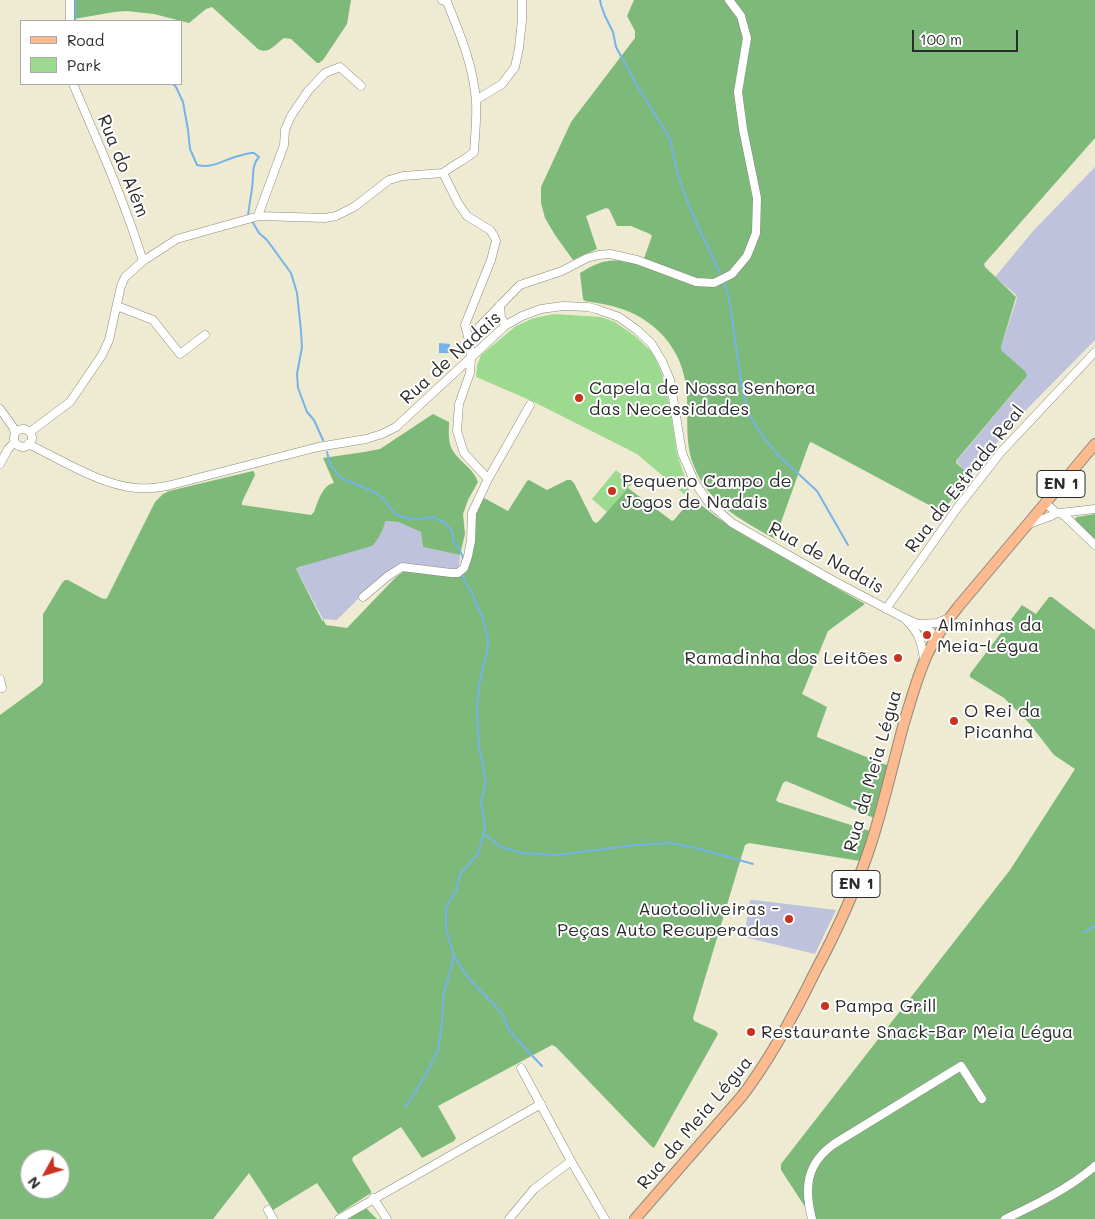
<!DOCTYPE html>
<meta charset="utf-8">
<style>
body{margin:0}
#map{position:relative;width:1095px;height:1219px;overflow:hidden;background:#efead2;font-family:Mali,sans-serif}
canvas{display:block}
.legend{position:absolute;left:20px;top:20px;width:162px;height:65px;box-sizing:border-box;background:#fff;border:1px solid #aaa;margin:0;padding:6px 9px;list-style:none;font-size:15px;color:#2b2b2b}
.legend li{display:flex;align-items:center;gap:10px;height:25px}
.legend b{width:25px;border:1px solid #aaa}
.north{position:absolute;left:20px;top:1149px;width:50px;height:50px;box-sizing:border-box;background:#fff;border:1px solid #aaa;border-radius:50%;rotate:231deg;font-size:14px;font-weight:700;line-height:20px;text-align:center;color:#2b2b2b}
.north::after{content:'';display:block;margin:auto;width:18px;height:22px;background:#c8321e;clip-path:polygon(50% 0,100% 100%,50% 72%,0 100%)}
.scale{position:absolute;left:912px;top:30px;width:106px;height:22px;box-sizing:border-box;border:2px solid #2b2b2b;border-top:0;padding-left:6px;font-size:15px;line-height:18px;white-space:nowrap;color:#2b2b2b;-webkit-text-stroke:4px #fff;paint-order:stroke}
</style>
<div id="map">
<canvas width="1095" height="1219"></canvas>
<ul class="legend">
<li><b style="height:6px;background:#fcba8e"></b>Road</li>
<li><b style="height:14px;background:#9cda8f"></b>Park</li>
</ul>
<div class="north">N</div>
<div class="scale">100 m</div>
</div>
<script>
const ctx = document.querySelector('canvas').getContext('2d');
ctx.lineJoin = 'round';
function paint(path, color) { ctx.fillStyle = color; ctx.fill(path, 'evenodd'); }
function strokePath(path, color, width, dash) { ctx.strokeStyle = color; ctx.lineWidth = width; ctx.lineCap = dash ? 'butt' : 'round'; ctx.setLineDash(dash || []); ctx.stroke(path); }
function label(font, color, halo, rows, align = 'center') {
  ctx.font = font + ' Mali,sans-serif'; ctx.lineWidth = 4; ctx.setLineDash([]); ctx.textBaseline = 'middle'; ctx.strokeStyle = halo; ctx.fillStyle = color; for (const [text, x, y, turn = 0] of rows) {
    ctx.save(); ctx.translate(x, y); ctx.rotate((+turn || 0) * Math.PI / 180); ctx.textAlign = isNaN(turn) ? turn : align; if (halo) ctx.strokeText(text, 0, 0); ctx.fillText(text, 0, 0); ctx.restore();
  }
}
const industrial = new Path2D(`
 M1095 167V340L1029 407 969 474 956 462 1027 376 1026 372 1001 351V347L1017 298 1015 294 995 277 1034 230Z
 M385 521 398 522 421 532 423 547 460 555 459 569 450 571 399 564 367 590 337 620 323 619 296 569Z
 M750 900H754L836 910 815 954 744 937Z`);
const green = new Path2D(`
 M554 314 601 317 615 322 635 336 653 353 662 374 670 408 677 454 688 486 691 500 637 454 532 401 476 377 477 366 481 355 516 326 534 318Z
 M616 470 632 484 607 512 592 499Z`);
const forest = new Path2D(`
 M72 0H351L347 24 323 60 319 63H317L291 39 284 38C275 44 269 55 258 49L212 7 206 9 189 23 154 14 126 11 114 12 74 19 73 18Z
 M634 0H1095V138L984 264 985 267 1016 297 1001 347V350L1026 372 1027 376 956 461V463L969 474 970 476 942 512 811 442 809 444 775 539 773 538C740 519 708 503 694 466 685 445 688 420 687 398 686 356 662 323 622 309 610 305 598 303 585 301L583 299 580 273C604 258 614 258 641 265L642 264 652 236 650 234 631 226H617L609 209 606 208 586 216 597 249 573 260 555 235 545 218 541 203V187L571 122 635 38V31L627 16Z
 M433 414 449 422C449 430 448 440 451 447 456 460 473 467 478 482L468 500 463 514 465 534 460 555 423 547 421 532 398 522 385 521C384 529 378 540 372 546L299 567 296 569 323 622V619L326 625 347 628 396 577 403 572 408 571 456 577 461 575 466 569 472 557 474 541 473 515 482 498H484L508 511 527 481 529 480 547 490 567 480H571L574 483 593 521 596 523 598 522 628 488 672 521 674 520 691 500 693 499 718 518 742 534 865 604 828 631 802 694 827 707 817 735V737L889 766 874 818 786 781 783 783 776 800 778 802 870 831 860 861 749 843 745 845 693 1018 694 1021 716 1031 718 1034 654 1148 651 1146 556 1047 552 1045 438 1106 456 1138 454 1141 422 1158 401 1127 353 1157 352 1160 371 1191V1193L338 1214 317 1183 273 1210 249 1173 213 1219H0V715L41 685 43 682V614L45 611 62 583 65 580H68L101 598 105 599 107 598 155 502 163 494 169 491 253 471 254 472 255 475 242 502V505L311 515 314 512C318 502 322 485 334 483L323 458 364 452 380 449ZM30 1159H60V1189H30Z
 M1095 514V540L1076 522 1075 518 1077 517Z
 M1049 597H1052L1095 630V1219H813L781 1170V1164L1010 870 1075 769 1054 755 1029 723 1004 698 970 677V674L1022 605 1036 614Z
 M366 1208 377 1219H346Z`);
const water = new Path2D(`
 M439 343 450 344 449 353H439Z`);
const stream = new Path2D(`
 M75 0V21
 M600 0 601 5 605 16 613 32 616 47 638 87 670 139 678 176 691 211 720 273
 M173 84 176 87 183 102 188 130 190 149 197 165C212 168 218 163 232 158 238 156 245 154 251 153H254L259 157C251 165 254 177 252 188 251 197 249 206 248 216
 M252 221 259 233 267 240 291 273 297 293 301 331 302 347 297 374 298 388 307 412 314 420 323 440
 M724 283 729 298 742 388 749 414 759 431 777 454 817 491 848 545
 M327 452 330 464 341 478 372 491 382 497 395 514 406 518 418 519 432 517 445 523 452 531 454 543 458 547 463 557 462 566
 M462 573 465 582 472 593 483 619 488 638 487 653 483 666 479 686 477 709 479 747 486 782 481 802 485 828 478 854 460 874 456 891 446 907V929L454 956 468 978 502 1013 509 1030 522 1045 542 1066
 M484 834 501 847 522 853 558 855 634 845 671 843 696 848 753 864
 M1084 932 1095 926
 M406 1106 424 1078 438 1050 442 1026 443 997 454 956`);
const minor = new Path2D(`
 M442 0 447 2C460 34 474 67 476 102 477 118 475 135 474 152 465 160 453 165 443 173
 M70 21V0
 M73 84C98 142 124 200 143 261
 M476 100 502 84 515 67 519 48 522 20V0
 M443 173 458 203 467 216 490 230 494 236 496 241 491 260 465 325 470 344
 M259 216V213L284 145 285 130 291 116 308 91 325 73 340 67 361 86
 M500 305 501 318 506 325
 M117 306 153 320 180 354 205 335
 M0 409 13 427 15 433
 M14 438a9 9 0 1 1 18 0a9 9 0 1 1-18 0Z
 M30 432 70 402 102 355 109 340 121 286 125 277 143 261 177 239 259 216 325 218 336 216 354 207 389 180 403 176 443 173
 M28 444C60 459 100 485 136 488 146 489 156 488 167 486L318 447 366 439 382 434 396 427 506 325 522 316 541 309 563 306 588 307 596 309 619 317 637 330 651 343 662 361 670 380 682 453 695 483 709 503 732 523 832 580 904 618 918 624 930 631 934 636 935 642
 M0 464 8 449 15 442
 M488 479 530 405
 M1045 503 1057 513H1060L1095 509
 M1060 513 1066 517 1095 545
 M1029 524 1051 516 1057 513
 M363 597 388 576 402 567 451 573H458L464 568 468 556 471 541 472 513 488 479 464 453 457 431 459 404 470 373 471 358 470 344 480 326 520 285 562 271 587 258 598 255 610 254 637 260 696 282 714 283 732 274 747 256 756 233 757 198 743 129 738 92 747 38 741 16 729 0
 M886 609 958 507 1001 452 1095 352
 M907 621C919 633 922 643 924 660
 M920 624 937 623 949 618
 M0 679 2 688
 M521 1068 571 1161 605 1219
 M373 1198 387 1219
 M268 1210 273 1219
 M339 1219 541 1104
 M509 1219 534 1189 571 1161
 M812 1219C804 1188 806 1164 834 1144L961 1066 982 1099
 M1005 1219C1037 1204 1068 1189 1095 1166`);
const major = new Path2D(`
 M635 1219 742 1096C771 1058 794 1015 815 972 837 931 856 889 871 844 884 804 893 763 904 723 911 700 917 677 927 655 935 638 946 622 958 607L1095 444`);
const markers = [
 [579,398,5,"#c8321e"],
 [612,491,5,"#c8321e"],
 [927,635,5,"#c8321e"],
 [898,658,5,"#c8321e"],
 [954,721,5,"#c8321e"],
 [789,919,5,"#c8321e"],
 [825,1006,5,"#c8321e"],
 [751,1032,5,"#c8321e"]
];
const shields = [
 [1061,484,48],
 [856,884,48]
];
const shieldNames = [
 ["EN 1",1061,484],
 ["EN 1",856,884]
];
const streetNames = [
 ["Rua do Além",123,166,68],
 ["Rua de Nadais",451,358,-42],
 ["Rua da Estrada Real",965,479,-52],
 ["Rua de Nadais",826,558,29],
 ["Rua da Meia Légua",873,771,-74],
 ["Rua da Meia Légua",695,1123,-50]
];
const poiNames = [
 ["Capela de Nossa Senhora",589,388],
 ["das Necessidades",589,409],
 ["Pequeno Campo de",622,481],
 ["Jogos de Nadais",622,502],
 ["Alminhas da",937,625],
 ["Meia-Légua",937,646],
 ["Ramadinha dos Leitões",888,658,"right"],
 ["O Rei da",964,711],
 ["Picanha",964,732],
 ["Auotooliveiras -",779,909,"right"],
 ["Peças Auto Recuperadas",779,930,"right"],
 ["Pampa Grill",835,1006],
 ["Restaurante Snack-Bar Meia Légua",761,1032]
];
paint(industrial, '#bfc2dd');
paint(green, '#9cda8f');
paint(forest, '#7dba7a');
paint(water, '#76b3e9');
strokePath(stream, '#76b3e9', 2);
strokePath(minor, '#8d8a7e', 9);
strokePath(major, '#8d8a7e', 12);
strokePath(minor, '#fff', 8);
strokePath(major, '#fcba8e', 10);
for (const [x, y, r, color] of markers) { const dot = new Path2D(); dot.arc(x, y, r, 0, 2 * Math.PI); ctx.fillStyle = color; ctx.fill(dot); strokePath(dot, '#fff', 2); }
for (const [x, y, w] of shields) { const box = new Path2D(); box.roundRect(x - w / 2, y - 13.5, w, 27, 4); ctx.fillStyle = '#fff'; ctx.fill(box); strokePath(box, '#2b2b2b', 1); }
label('bold 16px', '#2b2b2b', null, shieldNames);
label('18px', '#2b2b2b', '#fff', streetNames);
label('18px', '#2b2b2b', '#fff', poiNames, 'left');
</script>
